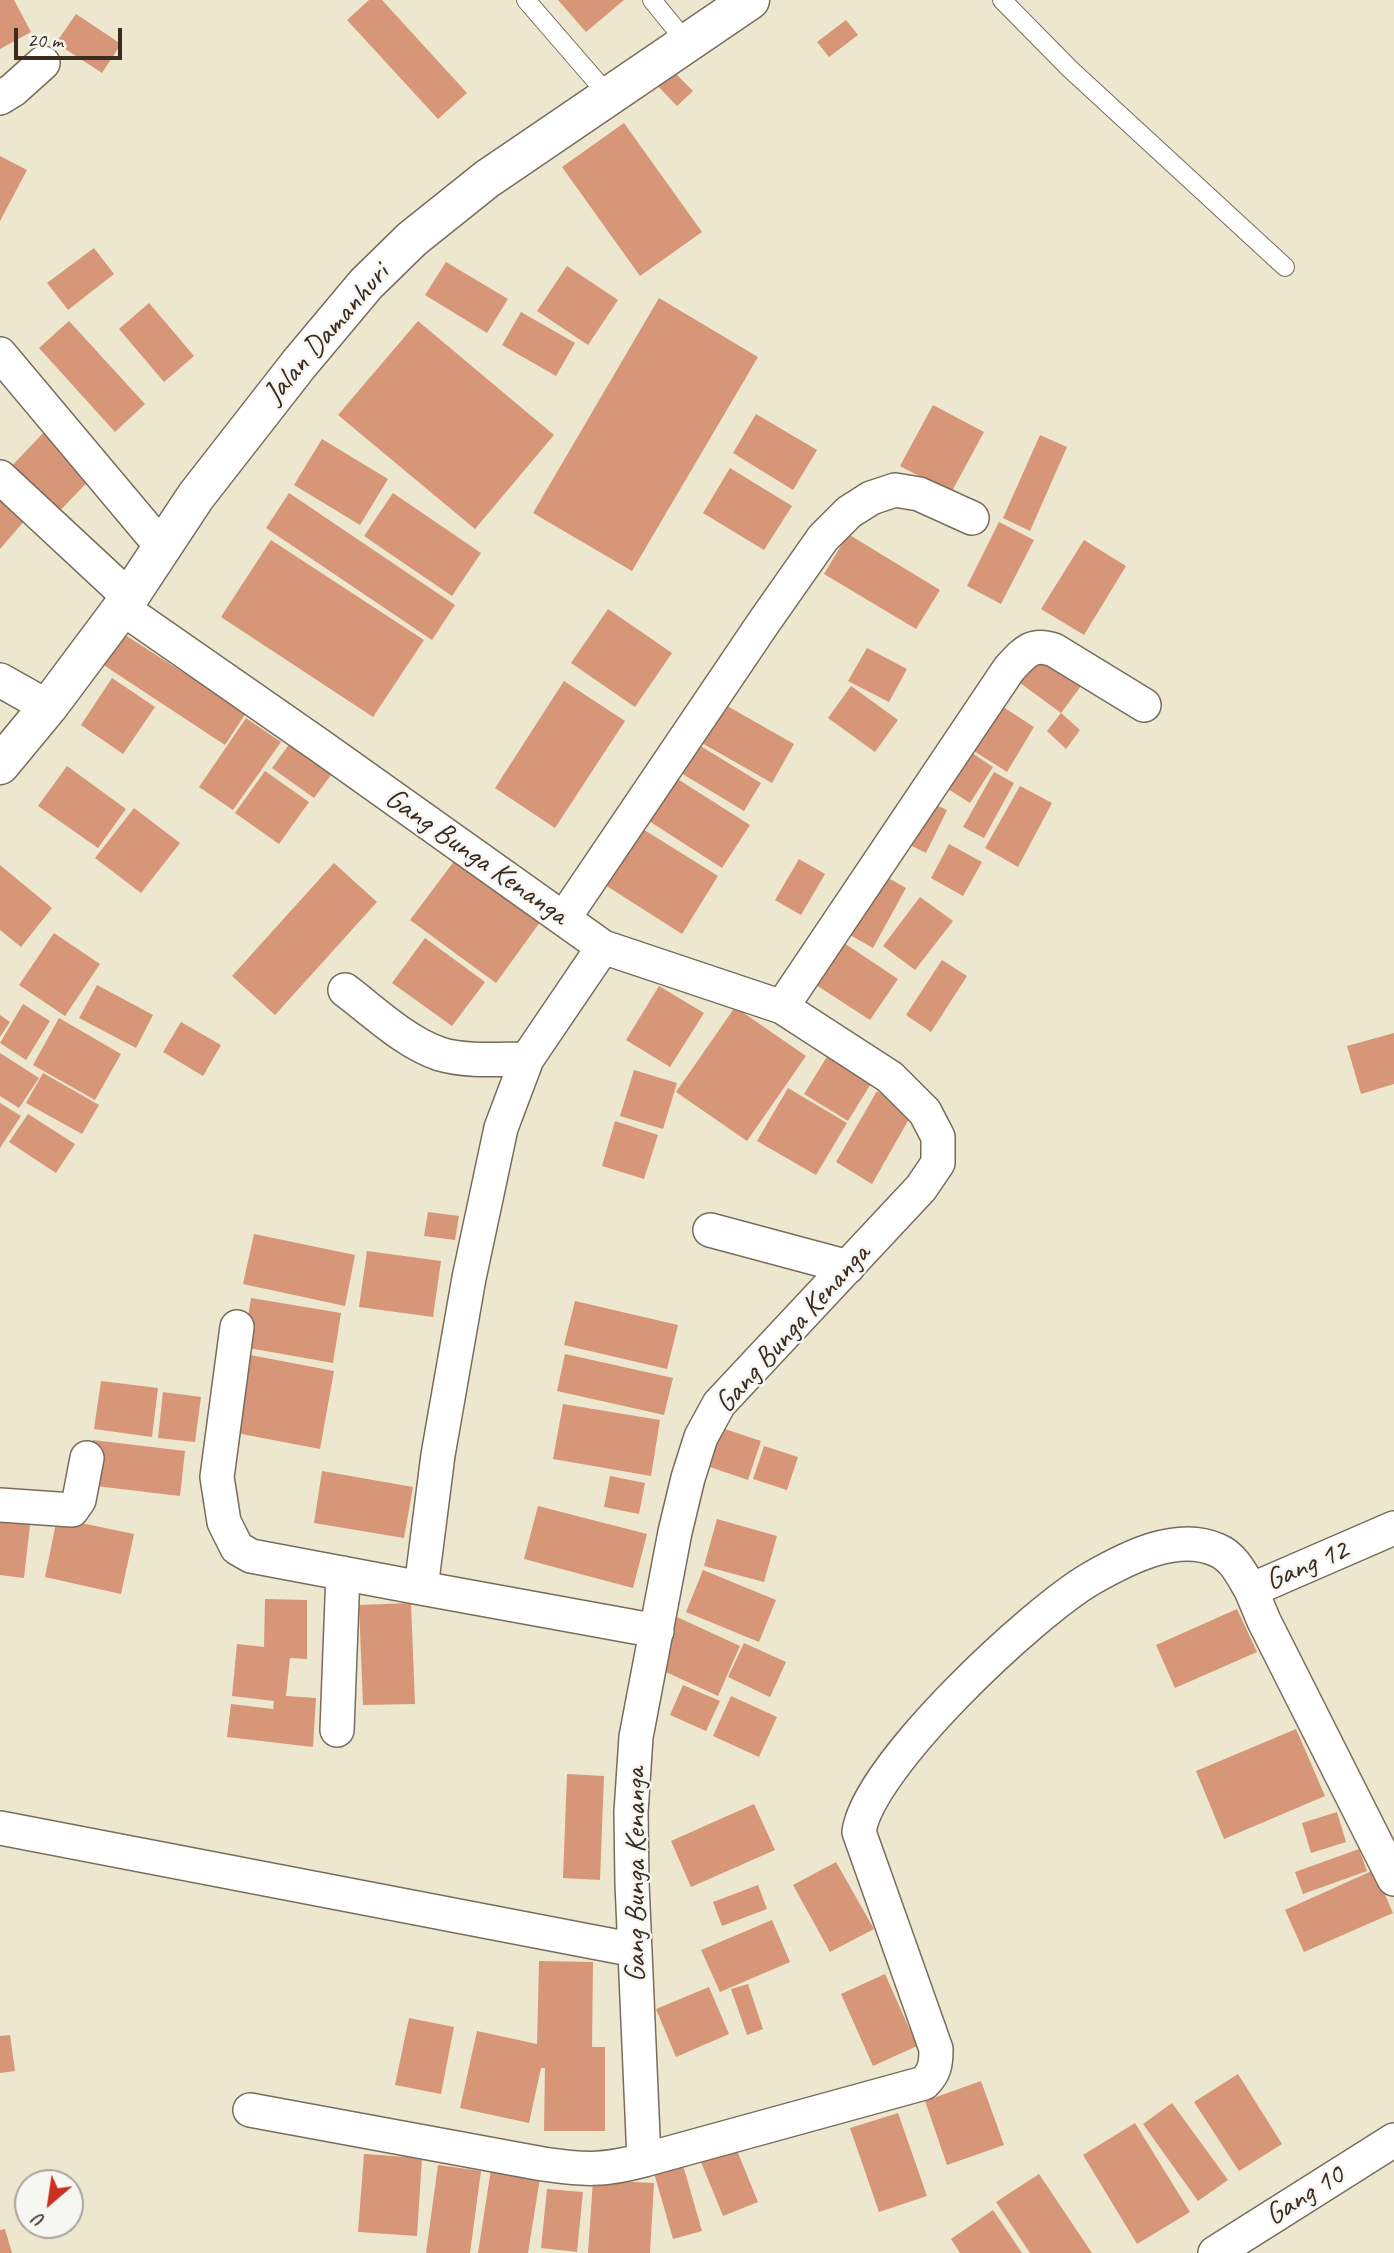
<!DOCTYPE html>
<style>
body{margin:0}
#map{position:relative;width:1394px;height:2253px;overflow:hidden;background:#ece7ce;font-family:Caveat,sans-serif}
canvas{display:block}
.north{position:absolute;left:14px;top:2169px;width:70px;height:70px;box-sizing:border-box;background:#f6f6f2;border:2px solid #aba49d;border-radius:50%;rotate:209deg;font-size:19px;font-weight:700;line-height:28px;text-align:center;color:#3b2a1e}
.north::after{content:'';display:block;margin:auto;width:24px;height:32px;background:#c8321e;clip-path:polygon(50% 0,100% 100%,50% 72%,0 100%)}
.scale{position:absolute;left:14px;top:28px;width:108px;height:32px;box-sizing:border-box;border:4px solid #3b2a1e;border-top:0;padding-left:9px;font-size:21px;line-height:24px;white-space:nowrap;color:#3b2a1e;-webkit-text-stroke:5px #f6f6f2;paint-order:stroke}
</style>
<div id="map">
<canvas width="1394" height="2253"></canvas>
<div class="north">U</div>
<div class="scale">20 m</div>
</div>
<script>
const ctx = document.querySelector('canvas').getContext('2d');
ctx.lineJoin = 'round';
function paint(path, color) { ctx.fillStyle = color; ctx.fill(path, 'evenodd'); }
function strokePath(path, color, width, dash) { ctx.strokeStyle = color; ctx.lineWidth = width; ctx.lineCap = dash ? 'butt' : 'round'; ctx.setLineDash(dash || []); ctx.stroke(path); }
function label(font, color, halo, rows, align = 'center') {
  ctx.font = font + ' Caveat,sans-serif'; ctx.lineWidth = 5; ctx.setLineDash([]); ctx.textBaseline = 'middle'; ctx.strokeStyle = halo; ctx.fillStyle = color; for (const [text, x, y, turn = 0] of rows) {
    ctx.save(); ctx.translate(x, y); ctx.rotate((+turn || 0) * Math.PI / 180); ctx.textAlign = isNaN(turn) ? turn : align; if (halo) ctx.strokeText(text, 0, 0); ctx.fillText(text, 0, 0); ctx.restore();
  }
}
const building = new Path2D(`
 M0 0H14L31 32 0 49Z
 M369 0H382L467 93 438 119 347 20Z
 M558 0H624L586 32Z
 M76 14 121 44 102 73 56 43Z
 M846 20 858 35 829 57 817 42Z
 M669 67 693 91 677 106 654 82Z
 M624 123 702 232 640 276 562 167Z
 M0 156 27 170 0 221Z
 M94 248 114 274 68 310 47 283Z
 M446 262 508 299 487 333 425 295Z
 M567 266 618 300 588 345 537 311Z
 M659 298 758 357 632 571 533 513Z
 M149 303 194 356 164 382 119 329Z
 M521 312 575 343 556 376 502 345Z
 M69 321 145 404 115 432 39 348Z
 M418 321 554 435 475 529 338 415Z
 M933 405 984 432 951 493 900 466Z
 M756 414 817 450 793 490 733 453Z
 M46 430 94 475 55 516 7 471Z
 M1040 435 1067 447 1030 531 1003 518Z
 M322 439 388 479 360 525 294 485Z
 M730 468 792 506 764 550 703 513Z
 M289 493 455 605 432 640 266 528Z
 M393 493 481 553 452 596 364 536Z
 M0 496 26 519 0 549Z
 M999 522 1034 540 1001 604 967 586Z
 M848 534 940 590 916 629 824 574Z
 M271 540 424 640 373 717 221 617Z
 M1084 540 1126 566 1084 635 1041 609Z
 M608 609 672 653 635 707 571 663Z
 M122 633 246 713 225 745 102 664Z
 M867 648 907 669 889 702 848 681Z
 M1034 653 1081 686 1061 713 1016 680Z
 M112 678 155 707 123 754 81 725Z
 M564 681 625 721 555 828 495 788Z
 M851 686 898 720 875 752 828 718Z
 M991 699 1034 727 1007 772 963 744Z
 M722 703 794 744 772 783 700 742Z
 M1061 713 1080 730 1066 749 1047 731Z
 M246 718 281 742 233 810 199 787Z
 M295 736 337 767 314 798 272 768Z
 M694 742 761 783 744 811 676 770Z
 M960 745 993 767 970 803 937 782Z
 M67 766 126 809 98 848 38 806Z
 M265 771 309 802 279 844 235 813Z
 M994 772 1014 783 984 838 963 827Z
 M676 778 750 825 722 868 649 821Z
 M1020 786 1052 803 1018 867 985 848Z
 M925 800 947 810 926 853 904 842Z
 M134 808 180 843 141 893 95 858Z
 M638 826 718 876 682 934 602 883Z
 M949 844 982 862 963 896 931 878Z
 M461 852 546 914 496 983 410 920Z
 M799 859 825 874 801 915 775 900Z
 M334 863 377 902 275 1015 232 976Z
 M0 865 52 908 21 947 0 930Z
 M881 874 906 888 873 948 848 934Z
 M920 897 953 921 915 970 883 946Z
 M54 933 100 964 65 1016 19 985Z
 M425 938 485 982 452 1026 392 983Z
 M841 941 898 979 870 1020 813 983Z
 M942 960 967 976 931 1032 906 1015Z
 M97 985 153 1015 136 1048 79 1018Z
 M659 986 704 1013 670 1067 626 1040Z
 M23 1004 50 1021 26 1060 0 1043Z
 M735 1007 806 1056 747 1141 676 1092Z
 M0 1015 10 1022 0 1037Z
 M59 1018 121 1054 95 1100 33 1065Z
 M181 1022 221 1045 203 1076 163 1052Z
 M1394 1033V1084L1361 1094 1347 1046Z
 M0 1053 39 1078 19 1108 0 1096Z
 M828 1055 872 1082 848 1121 804 1094Z
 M634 1070 677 1083 663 1129 620 1116Z
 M43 1073 99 1105 82 1134 26 1103Z
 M788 1088 847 1123 816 1175 757 1141Z
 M877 1091 913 1112 872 1184 836 1162Z
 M0 1103 21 1116 0 1148Z
 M28 1114 75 1144 56 1173 9 1142Z
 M615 1121 658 1135 644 1179 602 1166Z
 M428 1212 459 1216 455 1240 424 1236Z
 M254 1234 355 1255 345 1306 243 1284Z
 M367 1251 441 1261 433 1317 359 1307Z
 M251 1298 341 1313 333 1363 243 1347Z
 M575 1301 678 1325 667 1369 564 1345Z
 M245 1354 334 1371 320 1449 231 1432Z
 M565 1354 673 1378 664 1415 557 1391Z
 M101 1381 158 1388 152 1437 94 1429Z
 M163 1392 201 1397 195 1442 158 1438Z
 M563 1404 660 1420 651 1476 553 1459Z
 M713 1425 761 1441 748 1480 701 1464Z
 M93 1440 185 1451 180 1496 87 1485Z
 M764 1446 798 1457 787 1490 753 1479Z
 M322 1471 413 1487 404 1538 314 1523Z
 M610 1476 645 1483 639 1514 604 1507Z
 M538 1506 647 1534 633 1588 524 1559Z
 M0 1512 31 1516 24 1578 0 1575Z
 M57 1518 134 1534 121 1594 45 1577Z
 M717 1519 777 1536 764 1582 704 1566Z
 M703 1570 776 1600 759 1642 686 1612Z
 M265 1599 307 1600V1659L290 1658 286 1696 316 1698 313 1747 227 1737 231 1704 273 1709 274 1701 232 1696 237 1644 264 1647Z
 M411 1603 415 1704 363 1705 359 1605Z
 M1237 1609 1257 1652 1175 1688 1156 1645Z
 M677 1617 740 1646 718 1696 655 1667Z
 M744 1643 786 1662 770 1697 728 1677Z
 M683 1685 720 1701 706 1731 670 1715Z
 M731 1696 777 1717 759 1757 713 1736Z
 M1296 1729 1325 1796 1224 1839 1196 1771Z
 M567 1774 604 1776 600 1880 563 1878Z
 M754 1804 775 1850 691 1887 671 1841Z
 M1337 1812 1346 1842 1311 1853 1302 1823Z
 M1359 1849 1367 1871 1303 1894 1295 1872Z
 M836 1862 874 1929 830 1952 793 1885Z
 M1374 1870 1393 1913 1304 1952 1285 1910Z
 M758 1885 767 1909 722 1926 713 1902Z
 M772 1920 790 1962 720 1992 701 1950Z
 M539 1961 593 1962 592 2047H605V2131H544L545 2068H541L529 2123 460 2108 477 2031 537 2044Z
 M885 1974 917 2046 873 2066 841 1994Z
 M748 1984 763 2029 747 2035 731 1989Z
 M709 1987 729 2034 676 2057 656 2009Z
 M409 2018 454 2027 441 2094 395 2085Z
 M10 2035 15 2071 0 2073V2036Z
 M1238 2074 1282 2144 1239 2171 1194 2102Z
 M981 2081 1004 2145 947 2165 925 2101Z
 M1172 2103 1228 2180 1198 2201 1143 2124Z
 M898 2113 927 2196 879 2212 850 2128Z
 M1135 2123 1190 2212 1137 2244 1083 2155Z
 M736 2148 758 2202 723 2216 701 2162Z
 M364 2154 422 2158 417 2236 358 2232Z
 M438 2165 481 2171 470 2253H426Z
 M683 2165 702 2231 673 2239 654 2173Z
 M491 2169 540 2178 528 2253H478Z
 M1039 2174 1092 2253H1030L996 2202Z
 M593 2180 654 2183 650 2253H588Z
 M547 2189 583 2192 577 2252 541 2248Z
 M993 2210 1022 2253H960L951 2239Z
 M5 2229 12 2253H0V2230Z`);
const lane = new Path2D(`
 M526 0 609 96
 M652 0 687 43
 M1002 0 1070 69 1285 267`);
const street = new Path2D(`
 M0 98 13 90 43 63
 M0 354 162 547
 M0 477 129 597
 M122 608 319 745 603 947 782 1007 890 1077 925 1112 938 1137V1163L921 1188 719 1404 701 1437 688 1478 675 1532 636 1737 631 1812 632 1883 644 2160C603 2171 584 2170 543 2164L250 2110
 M0 680 48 707
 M564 918 764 622 823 538 849 512 871 498 895 490 919 494 972 518
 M603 947 527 1059 501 1128 469 1278 438 1455 421 1588 657 1631
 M345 990C373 1011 406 1043 440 1054 467 1062 499 1059 527 1059
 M782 1007 1009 669C1024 653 1031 642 1054 650L1144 705
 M710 1230 848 1267
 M237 1327 217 1477 224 1522 237 1548 251 1556 421 1588
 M0 1505 72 1510 79 1500 87 1458
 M1394 1528 1251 1590 1264 1621 1394 1879
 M337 1730 343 1573
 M0 1828 635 1950
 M644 2160 924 2083C935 2072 936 2064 936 2049L859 1832C868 1766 1033 1612 1092 1578 1127 1558 1177 1532 1217 1550 1234 1557 1242 1575 1251 1590
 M1215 2253 1394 2140`);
const secondary = new Path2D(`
 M0 765 48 707 122 608 196 496 299 364 366 284 412 239 487 179 750 0`);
const streetNames = [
 ["Jalan Damanhuri",327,334,-49],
 ["Gang Bunga Kenanga",476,857,35],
 ["Gang Bunga Kenanga",793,1329,-48],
 ["Gang 12",1307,1566,-23],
 ["Gang Bunga Kenanga",636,1875,-90],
 ["Gang 10",1305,2196,-32]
];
paint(building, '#d79678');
strokePath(lane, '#796c5c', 20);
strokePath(street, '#796c5c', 36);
strokePath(secondary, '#796c5c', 41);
strokePath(lane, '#fff', 18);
strokePath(street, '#fff', 33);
strokePath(secondary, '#fff', 38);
label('30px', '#3b2a1e', '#f6f6f2', streetNames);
</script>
